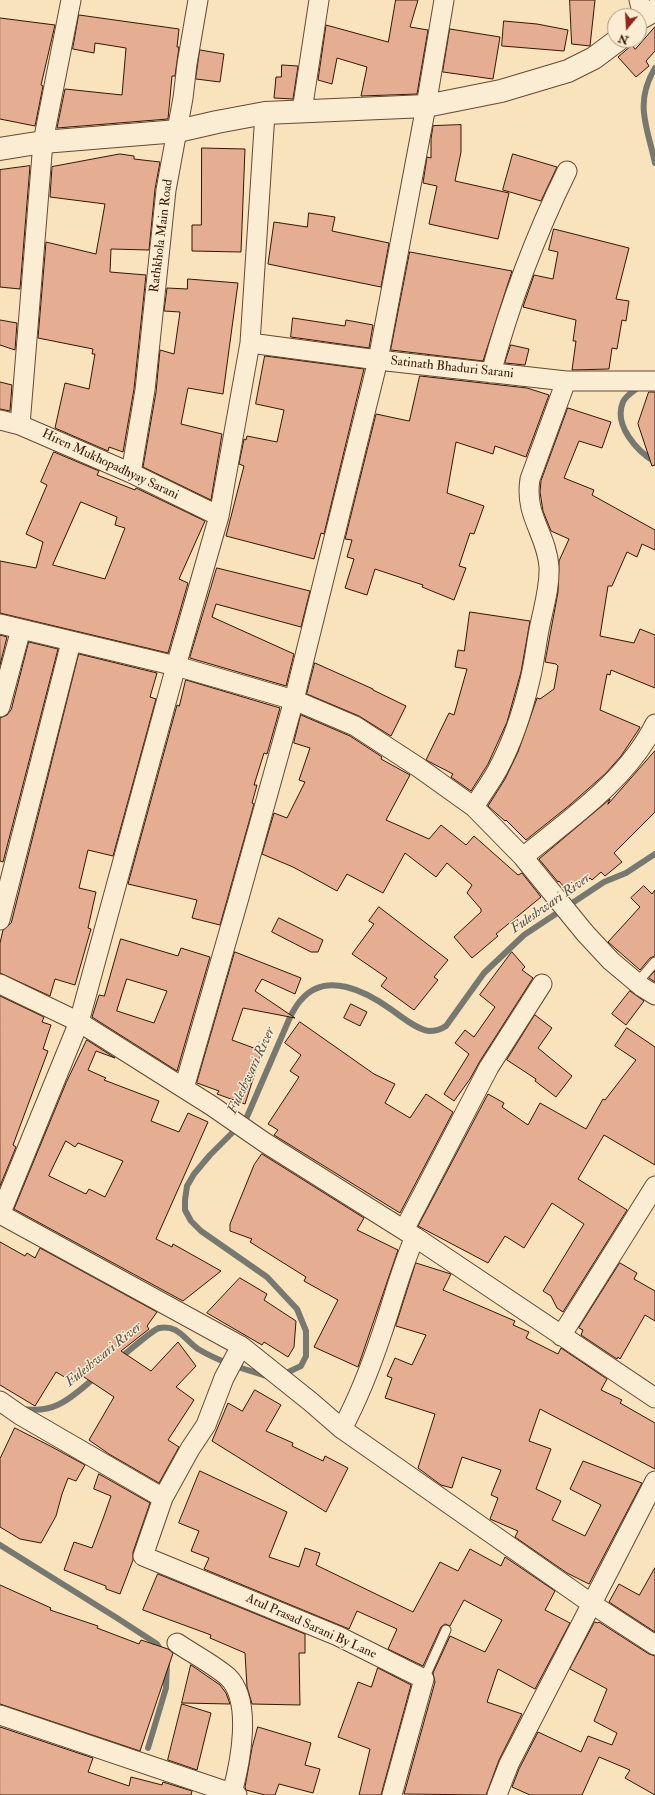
<!DOCTYPE html>
<style>
body{margin:0}
#map{position:relative;width:655px;height:1795px;overflow:hidden;background:#f8e3bd;font-family:"IM FELL Double Pica",serif}
canvas{display:block}
.north{position:absolute;left:607px;top:8px;width:40px;height:40px;box-sizing:border-box;background:#faedd4;border:1px solid #ac9780;border-radius:50%;rotate:198deg;font-size:11px;font-weight:700;line-height:16px;text-align:center;color:#361602}
.north::after{content:'';display:block;margin:auto;width:14px;height:18px;background:#8f2418;clip-path:polygon(50% 0,100% 100%,50% 72%,0 100%)}
</style>
<div id="map">
<canvas width="655" height="1795"></canvas>
<div class="north">N</div>
</div>
<script>
const ctx = document.querySelector('canvas').getContext('2d');
ctx.lineJoin = 'round';
function strokePath(path, color, width, dash) { ctx.strokeStyle = color; ctx.lineWidth = width; ctx.lineCap = dash ? 'butt' : 'round'; ctx.setLineDash(dash || []); ctx.stroke(path); }
function paint(path, color) { ctx.fillStyle = color; ctx.fill(path, 'evenodd'); }
function label(font, color, halo, rows, align = 'center') {
  ctx.font = font + ' "IM FELL Double Pica",serif'; ctx.lineWidth = 3; ctx.setLineDash([]); ctx.textBaseline = 'middle'; ctx.strokeStyle = halo; ctx.fillStyle = color; for (const [text, x, y, turn = 0] of rows) {
    ctx.save(); ctx.translate(x, y); ctx.rotate((+turn || 0) * Math.PI / 180); ctx.textAlign = isNaN(turn) ? turn : align; if (halo) ctx.strokeText(text, 0, 0); ctx.fillText(text, 0, 0); ctx.restore();
  }
}
const stream = new Path2D(`
 M655 68C634 103 647 126 655 163
 M641 385C635 391 626 395 623 402 613 425 637 451 655 462
 M120 1358C128 1352 152 1330 159 1328 178 1324 185 1340 198 1349 220 1362 243 1369 267 1376
 M282 1375 301 1366 306 1356V1331L297 1309 267 1277 201 1231 191 1221 185 1210V1200L187 1186 194 1174 210 1155 246 1119 291 1015C294 1010 297 1004 301 1000 326 970 367 992 392 1010 402 1017 416 1029 429 1031 436 1031 440 1030 446 1026L484 973 524 935 604 882 626 873 655 854
 M23 1409C58 1414 72 1396 97 1376
 M0 1545 117 1618 157 1644 162 1652
 M148 1748 166 1688 167 1662`);
const building = new Path2D(`
 M396 0H418L410 27 428 30 417 94 361 96 367 67 337 58 332 84 318 80 326 25 388 42Z
 M570 0H595L590 46 572 44Z
 M79 15 179 29 177 47H179L175 76H172L168 119 57 128 65 89 122 95 126 48 95 43 94 53 73 49Z
 M0 18 55 25 41 85 43 86 35 126 0 119Z
 M504 21 537 24 568 30 564 51 502 46Z
 M655 27V51L646 61 649 66 636 77 618 57 632 45 635 49Z
 M450 29 500 37 493 79 443 72Z
 M200 50 224 54 220 82 196 79Z
 M282 65 298 66 293 99 274 98 276 77H281Z
 M461 125V152L455 181 509 193 498 239 429 224 437 186 423 183 427 157 431 158V139L433 126Z
 M202 148 245 149 241 252 192 251V225H201Z
 M120 154 134 156V159L160 162 155 189 149 250 111 249 110 272 146 275 134 389 123 452 109 447 108 451 55 428 65 383 89 389 95 354H92L93 349 38 338 46 242 96 254 105 204 50 197 52 167Z
 M513 154 557 167 541 201 503 190Z
 M30 166 20 289 0 287V170Z
 M309 213 335 217 332 231 389 243 381 287 268 264 274 222 307 227Z
 M554 229 629 248 616 299 629 301 626 321 622 320 617 349 612 348 609 369 572 370 576 341H573L576 320 523 307 534 275 553 279 558 252 549 250Z
 M410 252 512 271 483 361 391 350Z
 M188 279 238 283 223 394 188 388 181 424 222 434 211 500 143 467 156 392 160 350 174 354 180 312 164 311 167 288 187 289Z
 M293 318 345 326 346 320 373 325 369 348 291 337Z
 M0 320 17 323 15 350 0 345Z
 M511 345 529 349 525 365 505 363Z
 M265 356 364 369 324 534 321 533 314 559 226 536 244 466 239 464 244 439 246 440 247 436 277 442 284 410 256 404Z
 M420 376 527 388 549 395 526 457 495 446 493 454 456 442 447 493 484 506 474 534 470 533 459 566 466 568 454 600 422 587 423 585 375 569 367 595 345 588 354 559 347 557 352 540 345 539 376 414 409 421Z
 M0 382 12 385 10 411 0 409Z
 M649 392H655V465L652 466 638 424Z
 M568 408 611 422 602 448 579 441 564 478 594 490 592 495 655 530V550L642 544 637 557 627 552 612 586H608L600 636 634 643 640 629 655 635V688L611 670 610 675 607 674 600 710 640 727 639 729 621 756 606 773 571 804 526 840 506 820 505 821 488 806 505 779 518 752 537 698 540 699 554 689 558 666 556 664 545 662 558 592 559 561 569 539 551 531 543 511 540 492 541 481Z
 M54 452 99 471 97 475 135 490 136 488 205 521 179 579 188 583 168 653 0 613V561L36 568 43 542 26 534 47 485 41 482ZM81 502 117 517 115 525 125 528 105 579 53 565Z
 M217 568 310 591 301 627 216 604 212 617 294 654 286 686 190 658Z
 M470 612 530 621 521 672 507 722 488 764 471 791 451 777 453 774 426 760 449 713 454 715 467 669 455 667 458 650 464 651Z
 M0 635 7 637 0 665Z
 M29 642 58 649 3 862 0 861V718L7 715 11 710Z
 M79 654 157 673 150 697 156 699 113 856 88 850 79 888 96 892 88 928 91 929 75 985 55 979 50 996 0 973V943L3 930 11 923Z
 M315 663 373 689V690L406 706 391 736 359 716 307 694Z
 M186 680 280 708 267 754 264 753 254 785H257L252 803 254 804 220 925 192 918 197 900 128 884 177 705 179 706Z
 M301 715 350 736 382 757 381 759 410 775 386 820 429 839 441 825 466 845 474 836 518 875 522 873 541 897 496 934 498 936 472 958 454 937 481 912V909L467 893 472 885 447 863 436 877 405 853 383 893 347 874 337 891 293 867 262 854 274 813 287 818 305 782 299 780 310 748 294 743Z
 M655 751V812L614 853 622 862 605 876 601 872 592 880 590 878 582 884 580 882 568 892 559 881 558 882 539 859 610 799 608 804Z
 M644 886 652 894 655 890V956L650 958 640 970 608 942 640 907 631 898Z
 M379 907 448 960 434 977 438 980 414 1010 381 986 387 978 352 954 374 924 369 921Z
 M279 918 323 940 318 952H311L272 932Z
 M121 939 178 956 181 948 210 957 177 1071 92 1017 99 995 104 996ZM127 979 167 991 154 1023 117 1011Z
 M235 952 301 978 295 994 262 979 255 991 295 1018 243 1008 232 1040 262 1051 245 1104 217 1094 219 1091 197 1083Z
 M512 952 525 967 522 970 533 978 480 1061 470 1079 454 1101 444 1094 469 1054 455 1043 465 1030 474 1037 495 1007 480 995Z
 M655 971V982L649 978Z
 M630 991 644 1001 626 1025 612 1014Z
 M0 996 44 1017 42 1022 51 1025 43 1049 48 1051 13 1145 16 1147 0 1186Z
 M351 1004 367 1012 360 1026 344 1018Z
 M535 1015 552 1028 538 1048 572 1076 556 1097 535 1081 536 1079 507 1060Z
 M300 1022 374 1074 395 1084 385 1103 410 1118 426 1094 453 1112 400 1213 274 1135 278 1130 268 1124 299 1077 290 1071 301 1055 285 1043Z
 M627 1028 655 1047V1165L604 1135 578 1179 627 1210 563 1312 557 1308 551 1296 543 1291 584 1224 552 1203 524 1248 505 1236 488 1263 418 1226 488 1094 504 1103 502 1107 528 1125 540 1103 586 1129 603 1099 605 1100 636 1060 615 1046Z
 M87 1040 115 1058 96 1051 88 1070 106 1078 104 1080 159 1101 151 1121 179 1132 188 1113 208 1122 156 1239 172 1247 173 1244 221 1271 183 1301 14 1209 66 1083ZM66 1141 75 1147 78 1143 123 1161 105 1197 89 1189 86 1194 49 1176Z
 M262 1154 364 1218 357 1230 398 1250 358 1367 314 1347 338 1300 304 1281 306 1277 250 1242 252 1239 230 1231V1224L254 1165Z
 M0 1242 25 1256 27 1253 35 1258 40 1248 157 1312 147 1326 149 1329 121 1351 151 1371 178 1342 196 1366 176 1387 194 1400 168 1440 179 1447 159 1483 109 1454 89 1440 114 1397 81 1375 73 1382 56 1372 35 1406 0 1385Z
 M416 1263 451 1274 443 1290 515 1321 513 1325 529 1332 526 1338 558 1354 561 1348 607 1379 601 1390 622 1400 620 1403 655 1423V1469L540 1409 529 1441 551 1449 536 1489 561 1501 552 1520 585 1536 601 1505 570 1489 583 1461 642 1483 589 1584 567 1573 515 1537 518 1531 490 1519 498 1498 491 1495 501 1470 462 1457 452 1488 441 1485 418 1468 435 1414 385 1398 392 1378 387 1376 395 1358 412 1365 426 1335 396 1326Z
 M620 1263 637 1273 634 1279 655 1291V1321L645 1315 620 1359 618 1357 617 1359 581 1335 583 1330 579 1328Z
 M240 1278 267 1294 264 1300 296 1321 294 1347 288 1357 264 1342 262 1345 207 1313Z
 M255 1390 281 1405 266 1431 293 1443 292 1446 323 1461 325 1456 348 1468 326 1512 212 1441 228 1403 242 1411Z
 M15 1428 52 1447 85 1465 76 1481 68 1478 62 1494 56 1516 41 1543 20 1539 0 1527V1459Z
 M200 1471 287 1512 269 1557 299 1567 305 1548 320 1553 316 1565 413 1612 440 1562 458 1571 470 1549 501 1566 505 1557 555 1591 545 1610 570 1623 535 1689 498 1669 487 1702 522 1714 499 1760 486 1795 404 1794 435 1682 433 1673 450 1636 485 1652 502 1620 464 1600 450 1626 445 1624 441 1627 423 1666 388 1649 397 1629 357 1611 349 1629 204 1569 209 1558 191 1551 199 1531 179 1523Z
 M99 1474 150 1503 133 1552V1560L120 1594 106 1589V1586L64 1570 74 1542 92 1548 104 1516 111 1496 94 1489Z
 M655 1568V1632L609 1602 619 1584 639 1595Z
 M158 1574 305 1634V1653H299L300 1705 252 1704 247 1687 245 1653 210 1638 211 1635 143 1610Z
 M0 1585 51 1608 50 1610 98 1626 97 1628 139 1644 141 1640 168 1649 173 1653 140 1751 0 1704Z
 M595 1622 598 1623 599 1622 649 1654 655 1656V1795L625 1778 630 1770 599 1757 582 1795H530L512 1787 519 1769 538 1732 581 1752 588 1736 612 1745 617 1733 594 1721 607 1689 570 1669Z
 M191 1665 220 1685 226 1693 230 1704 182 1703Z
 M378 1668 411 1685 381 1795H359L370 1749 338 1737 358 1682 371 1687Z
 M182 1704 211 1713 197 1770 168 1760Z
 M0 1727 93 1758 88 1772 129 1786 131 1777 162 1785 163 1782 192 1791 191 1795H0Z
 M258 1727 311 1743 305 1765 320 1769 313 1793 279 1784 275 1795H265L246 1790 245 1787 252 1748Z`);
const service = new Path2D(`
 M637 983 655 962
 M424 1679 446 1630`);
const minor = new Path2D(`
 M639 0 643 15
 M302 111 319 0
 M250 343 378 360 566 381H655
 M491 373C510 303 535 236 567 171
 M0 420 20 425 131 473 219 516
 M20 425 43 142 71 0
 M131 473 145 390 166 190 183 98 187 64 198 0
 M0 624 176 666 294 700 355 726 418 767 474 807 523 857 585 933 611 961 642 987 655 995
 M0 707 21 629
 M474 807C482 794 491 782 498 769 513 741 523 710 530 680 534 664 536 646 539 630 543 609 550 588 549 567 547 534 524 516 530 479L566 381
 M523 857C571 818 627 780 655 724
 M0 920 71 642
 M0 984 79 1022 212 1106 264 1142 415 1237 655 1398
 M184 1088 238 901 294 700 378 360 426 106 444 0
 M0 1214 241 1346 311 1402 342 1429 592 1604 655 1645
 M0 1215 79 1022 176 666 219 516 250 343 265 113
 M404 1230 489 1067 542 984
 M561 1336 655 1186
 M241 1346 224 1378 206 1425 190 1449 163 1498 143 1556 338 1636 424 1679 392 1795
 M0 1401 20 1415 163 1498
 M342 1429C358 1399 371 1366 382 1333 393 1301 401 1268 415 1237
 M177 1643C193 1654 213 1664 228 1677 253 1701 240 1764 232 1793
 M0 1715 237 1795
 M497 1795 509 1764 655 1481`);
const tertiary = new Path2D(`
 M639 19 655 10
 M0 149 43 142 178 131 217 122 265 113 426 106 501 91 568 71 594 58 618 40`);
const streetNames = [
 ["Rathkhola Main Road",162,236,-83],
 ["Satinath Bhaduri Sarani",452,368,6],
 ["Hiren Mukhopadhyay Sarani",110,465,25],
 ["Atul Prasad Sarani By Lane",311,1627,24]
];
const waterNames = [
 ["Fuleshwari River",551,904,-35],
 ["Fuleshwari River",252,1071,-65],
 ["Fuleshwari River",104,1355,-39]
];
strokePath(stream, '#777971', 6);
paint(building, '#e5ad92');
strokePath(building, '#361602', 1);
strokePath(service, '#664931', 11);
strokePath(minor, '#664931', 21);
strokePath(tertiary, '#664931', 24);
strokePath(service, '#faedd4', 9);
strokePath(minor, '#faedd4', 19);
strokePath(tertiary, '#faedd4', 22);
label('13px', '#361602', '#faedd4', streetNames);
label('italic 14px', '#5c5043', '#faedd4', waterNames);
</script>
